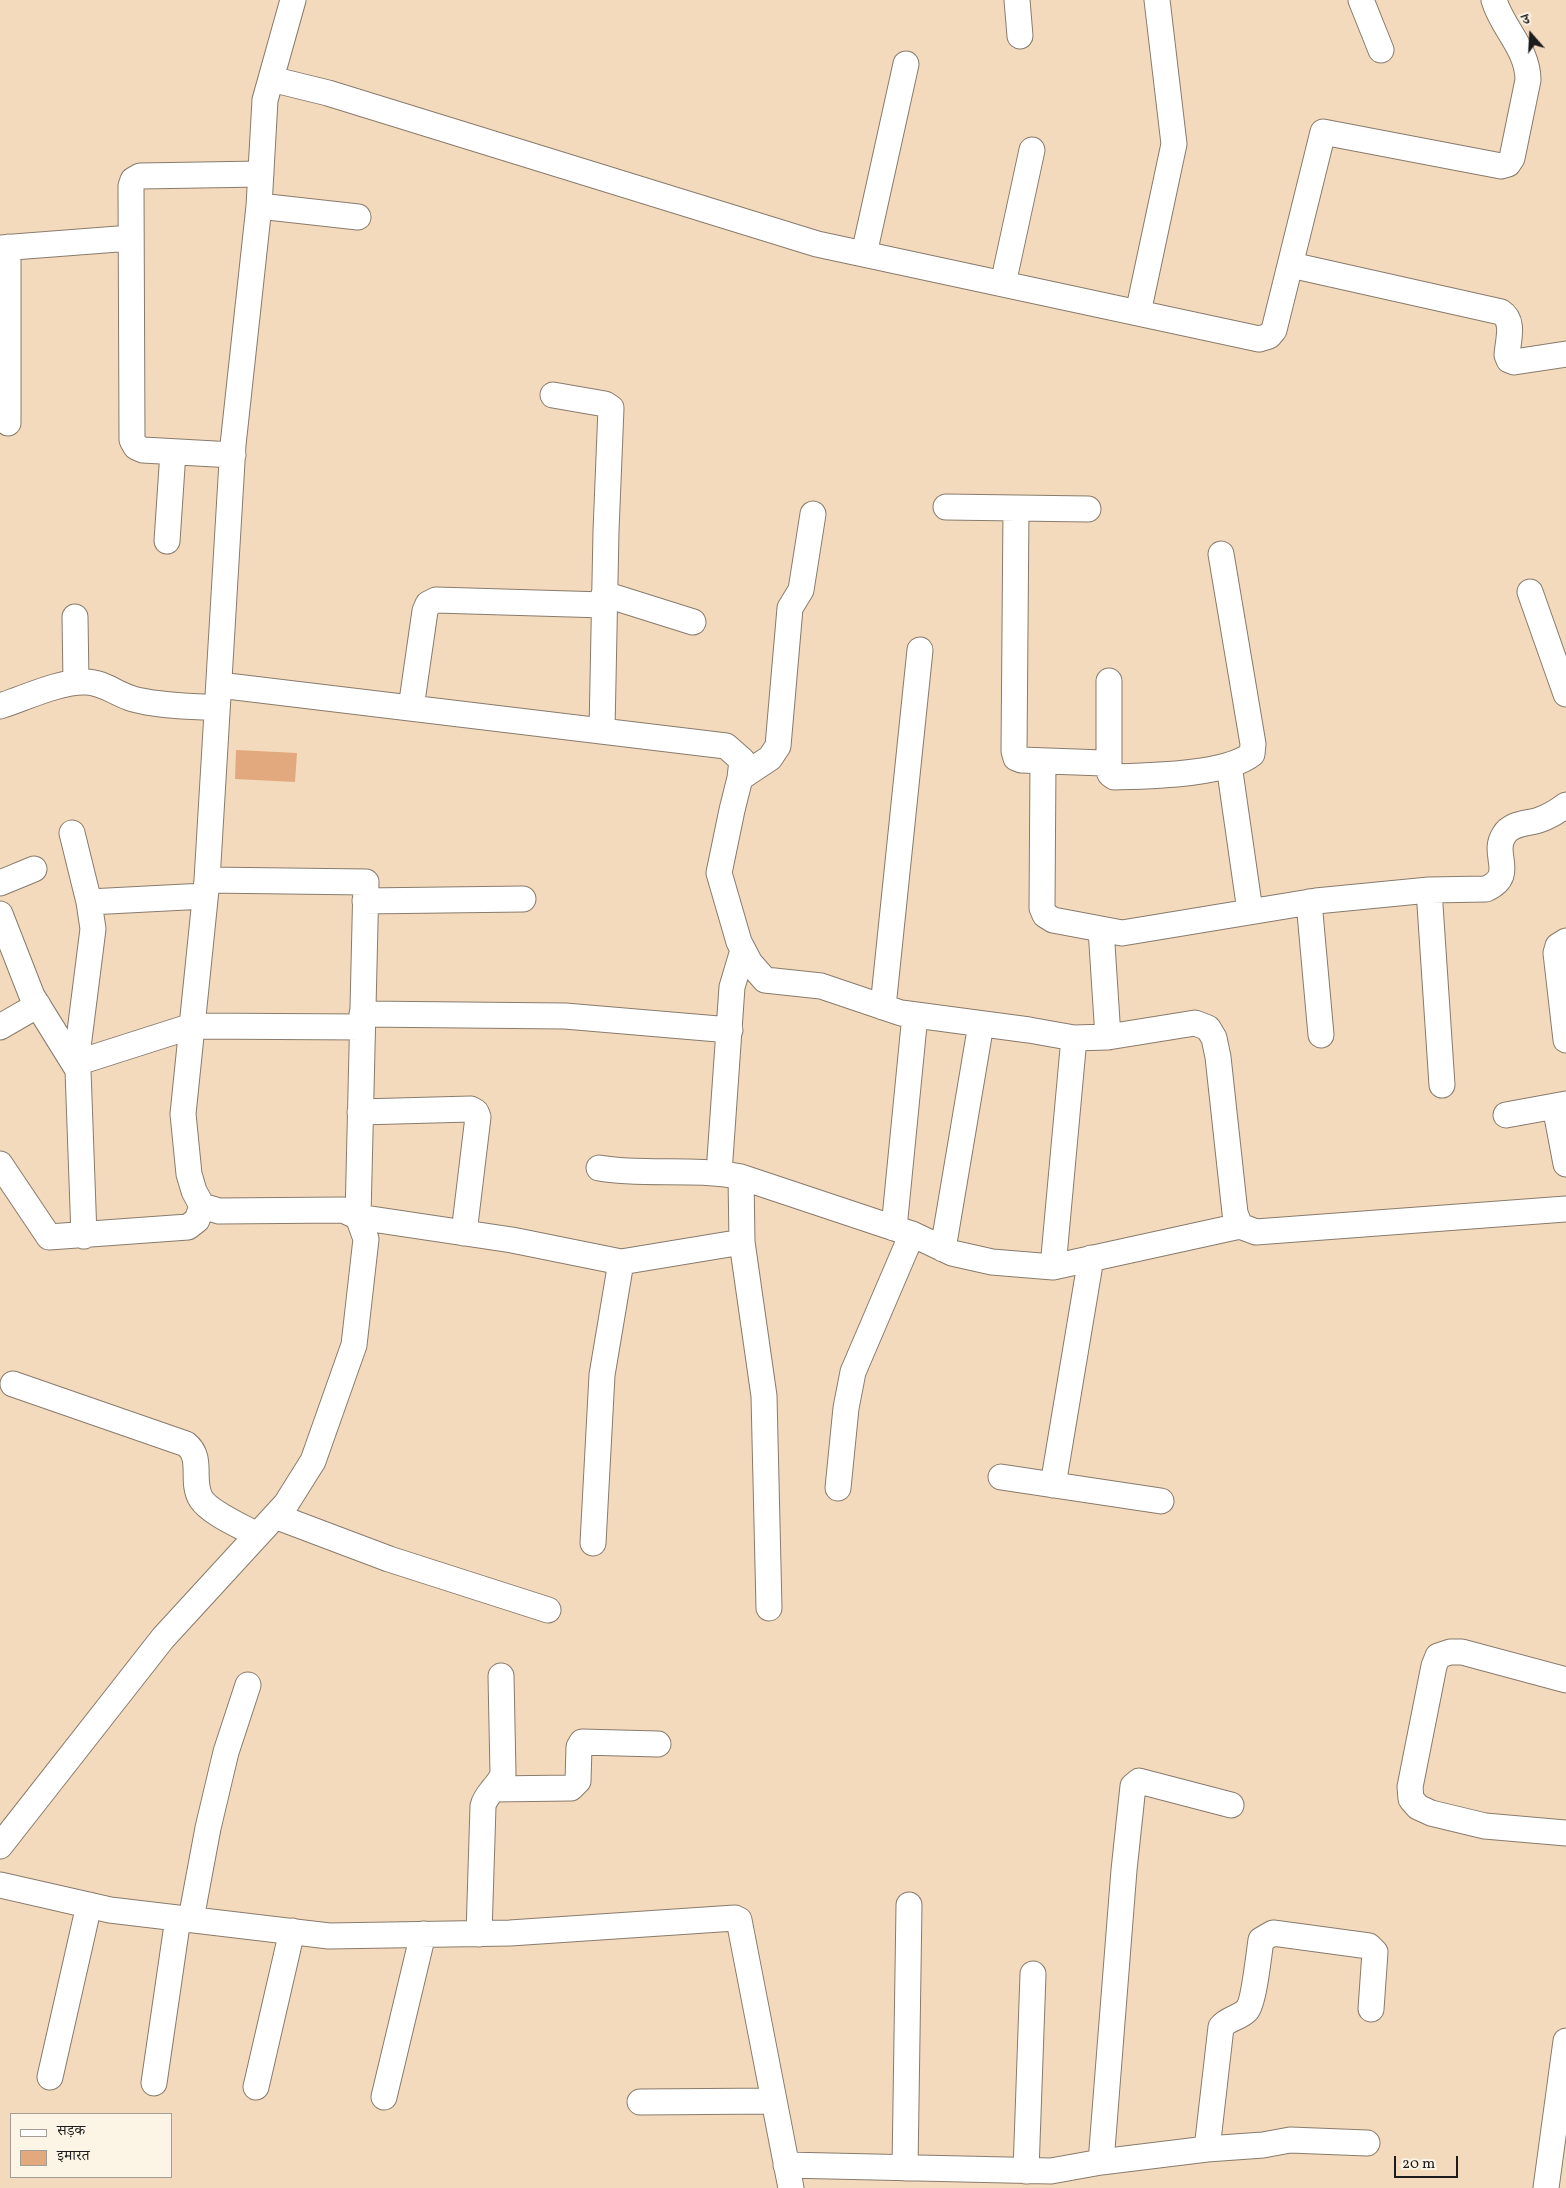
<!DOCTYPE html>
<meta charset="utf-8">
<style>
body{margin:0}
#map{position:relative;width:1566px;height:2188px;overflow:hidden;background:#f4dabd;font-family:Vollkorn,"Noto Serif Devanagari",serif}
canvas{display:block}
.legend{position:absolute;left:10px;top:2113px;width:162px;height:65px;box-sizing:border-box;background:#fcf5e5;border:1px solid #a29e95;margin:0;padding:6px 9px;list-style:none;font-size:15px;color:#1c1c1c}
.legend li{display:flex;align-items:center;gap:10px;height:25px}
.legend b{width:25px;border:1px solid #a29e95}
.north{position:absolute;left:1506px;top:10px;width:50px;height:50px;-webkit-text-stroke:4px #fcf5e5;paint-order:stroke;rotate:341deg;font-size:14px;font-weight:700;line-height:20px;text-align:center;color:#1c1c1c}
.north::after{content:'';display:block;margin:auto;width:18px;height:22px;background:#1c1c1c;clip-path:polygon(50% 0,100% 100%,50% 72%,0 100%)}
.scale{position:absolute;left:1394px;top:2156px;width:64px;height:22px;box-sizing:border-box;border:2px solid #1c1c1c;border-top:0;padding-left:6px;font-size:15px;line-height:18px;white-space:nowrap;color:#1c1c1c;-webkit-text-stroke:4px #fcf5e5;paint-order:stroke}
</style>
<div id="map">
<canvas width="1566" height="2188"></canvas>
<ul class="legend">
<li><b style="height:6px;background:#fff"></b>सड़क</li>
<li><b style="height:14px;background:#e2a97e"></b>इमारत</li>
</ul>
<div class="north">उ</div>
<div class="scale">20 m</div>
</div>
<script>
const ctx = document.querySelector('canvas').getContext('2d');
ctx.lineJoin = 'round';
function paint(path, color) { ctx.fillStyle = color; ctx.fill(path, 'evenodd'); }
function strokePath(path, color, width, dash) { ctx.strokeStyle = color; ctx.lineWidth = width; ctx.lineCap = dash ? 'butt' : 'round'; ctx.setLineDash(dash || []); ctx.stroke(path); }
const building = new Path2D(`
 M236 750 297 753 295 782 235 779Z`);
const minor = new Path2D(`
 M1017 0 1020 36
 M1361 0 1381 50
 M271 79 328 93 817 244 1259 339 1269 336 1274 330 1323 132 1501 166 1508 164 1512 158 1528 80C1528 49 1502 28 1494 0
 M259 206 358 217
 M8 247V423
 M0 248 131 238
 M864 254 906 64
 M1291 265 1501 312C1515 321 1508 340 1507 355L1509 360 1514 362 1566 354
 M1003 284 1032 150
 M1138 313 1174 144 1157 0
 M553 395 605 404 611 408 606 531 602 731
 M233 455 143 450 136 447 132 440 131 186 133 180 140 176 261 174
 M946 507 1088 509
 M1016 508 1014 751 1016 758 1021 760 1103 763 1107 765 1110 774 1114 777C1148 776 1226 775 1252 754L1253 744 1221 554
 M167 541 173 452
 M1530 592 1566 694
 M604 594 693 622
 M75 617 76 682
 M1109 681V768
 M219 685 726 746 742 760 740 778 732 810 719 873 739 942 750 963 765 980 821 986 901 1013 1029 1030 1074 1038 1108 1037 1195 1023 1208 1028 1214 1038 1218 1057 1235 1213 1240 1226
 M0 706C25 698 60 681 86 682 103 682 116 694 133 699 159 706 190 706 217 708
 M411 708 425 611 428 604 436 600 604 605
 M1043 761 1042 908 1045 915 1053 920 1122 933 1316 901 1429 890 1486 889C1517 875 1491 855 1504 835 1511 823 1527 824 1539 820 1548 817 1558 811 1566 805
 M1229 765 1250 911
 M740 778 770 758 778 746 790 608 801 590 813 514
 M72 833 89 902 93 929 76 1063 192 1026 362 1027
 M207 880 366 882 358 1217 512 1240 621 1262 742 1242
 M0 883 34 869
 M1429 890 1442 1085
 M365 901 523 899
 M89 902 205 896
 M1309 902 1321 1035
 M0 914 32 996 78 1070 84 1236
 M1101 929 1108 1037
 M1566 941 1558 946 1556 953 1566 1040
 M883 1007 920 650
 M362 1014 565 1016 730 1030
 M0 1027 38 1005
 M1555 1106 1566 1164
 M360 1112 471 1109 476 1112 478 1117 464 1233
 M1506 1115 1566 1104
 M0 1164 49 1237 188 1227 197 1220 202 1206
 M599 1168C646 1176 694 1167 741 1177L912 1234 952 1253 992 1262 1053 1267 1240 1226 1256 1232 1566 1209
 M719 1173 732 987 743 950
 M741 1177 742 1242 764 1396 769 1608
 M894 1228 915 1015
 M943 1249 981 1024
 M1053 1267 1074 1038
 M13 1384 186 1444C204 1458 190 1481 201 1499 210 1513 241 1526 257 1535
 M1001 1477 1161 1501
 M1053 1485 1091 1258
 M838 1488 846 1408 853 1372 912 1234
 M275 1516 389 1559 548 1610
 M593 1543 602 1375 621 1262
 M1566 1680 1462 1652H1450L1438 1656 1434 1666 1410 1787 1411 1799 1418 1807 1431 1813 1485 1826 1566 1833
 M493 1789 571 1788 578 1781 579 1747 582 1742 658 1744
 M0 1846 163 1638 286 1504 313 1461 354 1345 366 1239 358 1217 343 1210 219 1211 202 1206 194 1191 189 1174 183 1114 207 880 233 445 259 206 265 100 293 0
 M0 1885 110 1910 329 1936 510 1933 735 1918 739 1920 791 2188
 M191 1919 208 1828 226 1752 248 1685
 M479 1934 483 1806C486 1793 499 1786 503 1774L501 1676
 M50 2077 89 1905
 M154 2083 178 1918
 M256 2087 292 1931
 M384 2097 423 1934
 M640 2102 774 2101
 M1207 2149 1221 2027C1228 2018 1240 2018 1247 2010 1254 2002 1259 1953 1261 1940L1273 1933 1369 1946 1375 1952 1371 2009
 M1101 2162 1124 1870 1133 1786 1139 1781 1231 1805
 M786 2165 1051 2171 1101 2162 1207 2149 1263 2145 1290 2140 1367 2143
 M905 2168 909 1905
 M1026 2171 1033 1974
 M1546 2188 1566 2041`);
paint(building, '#e2a97e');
strokePath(minor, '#887b6c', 27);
strokePath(minor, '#fff', 25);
</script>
